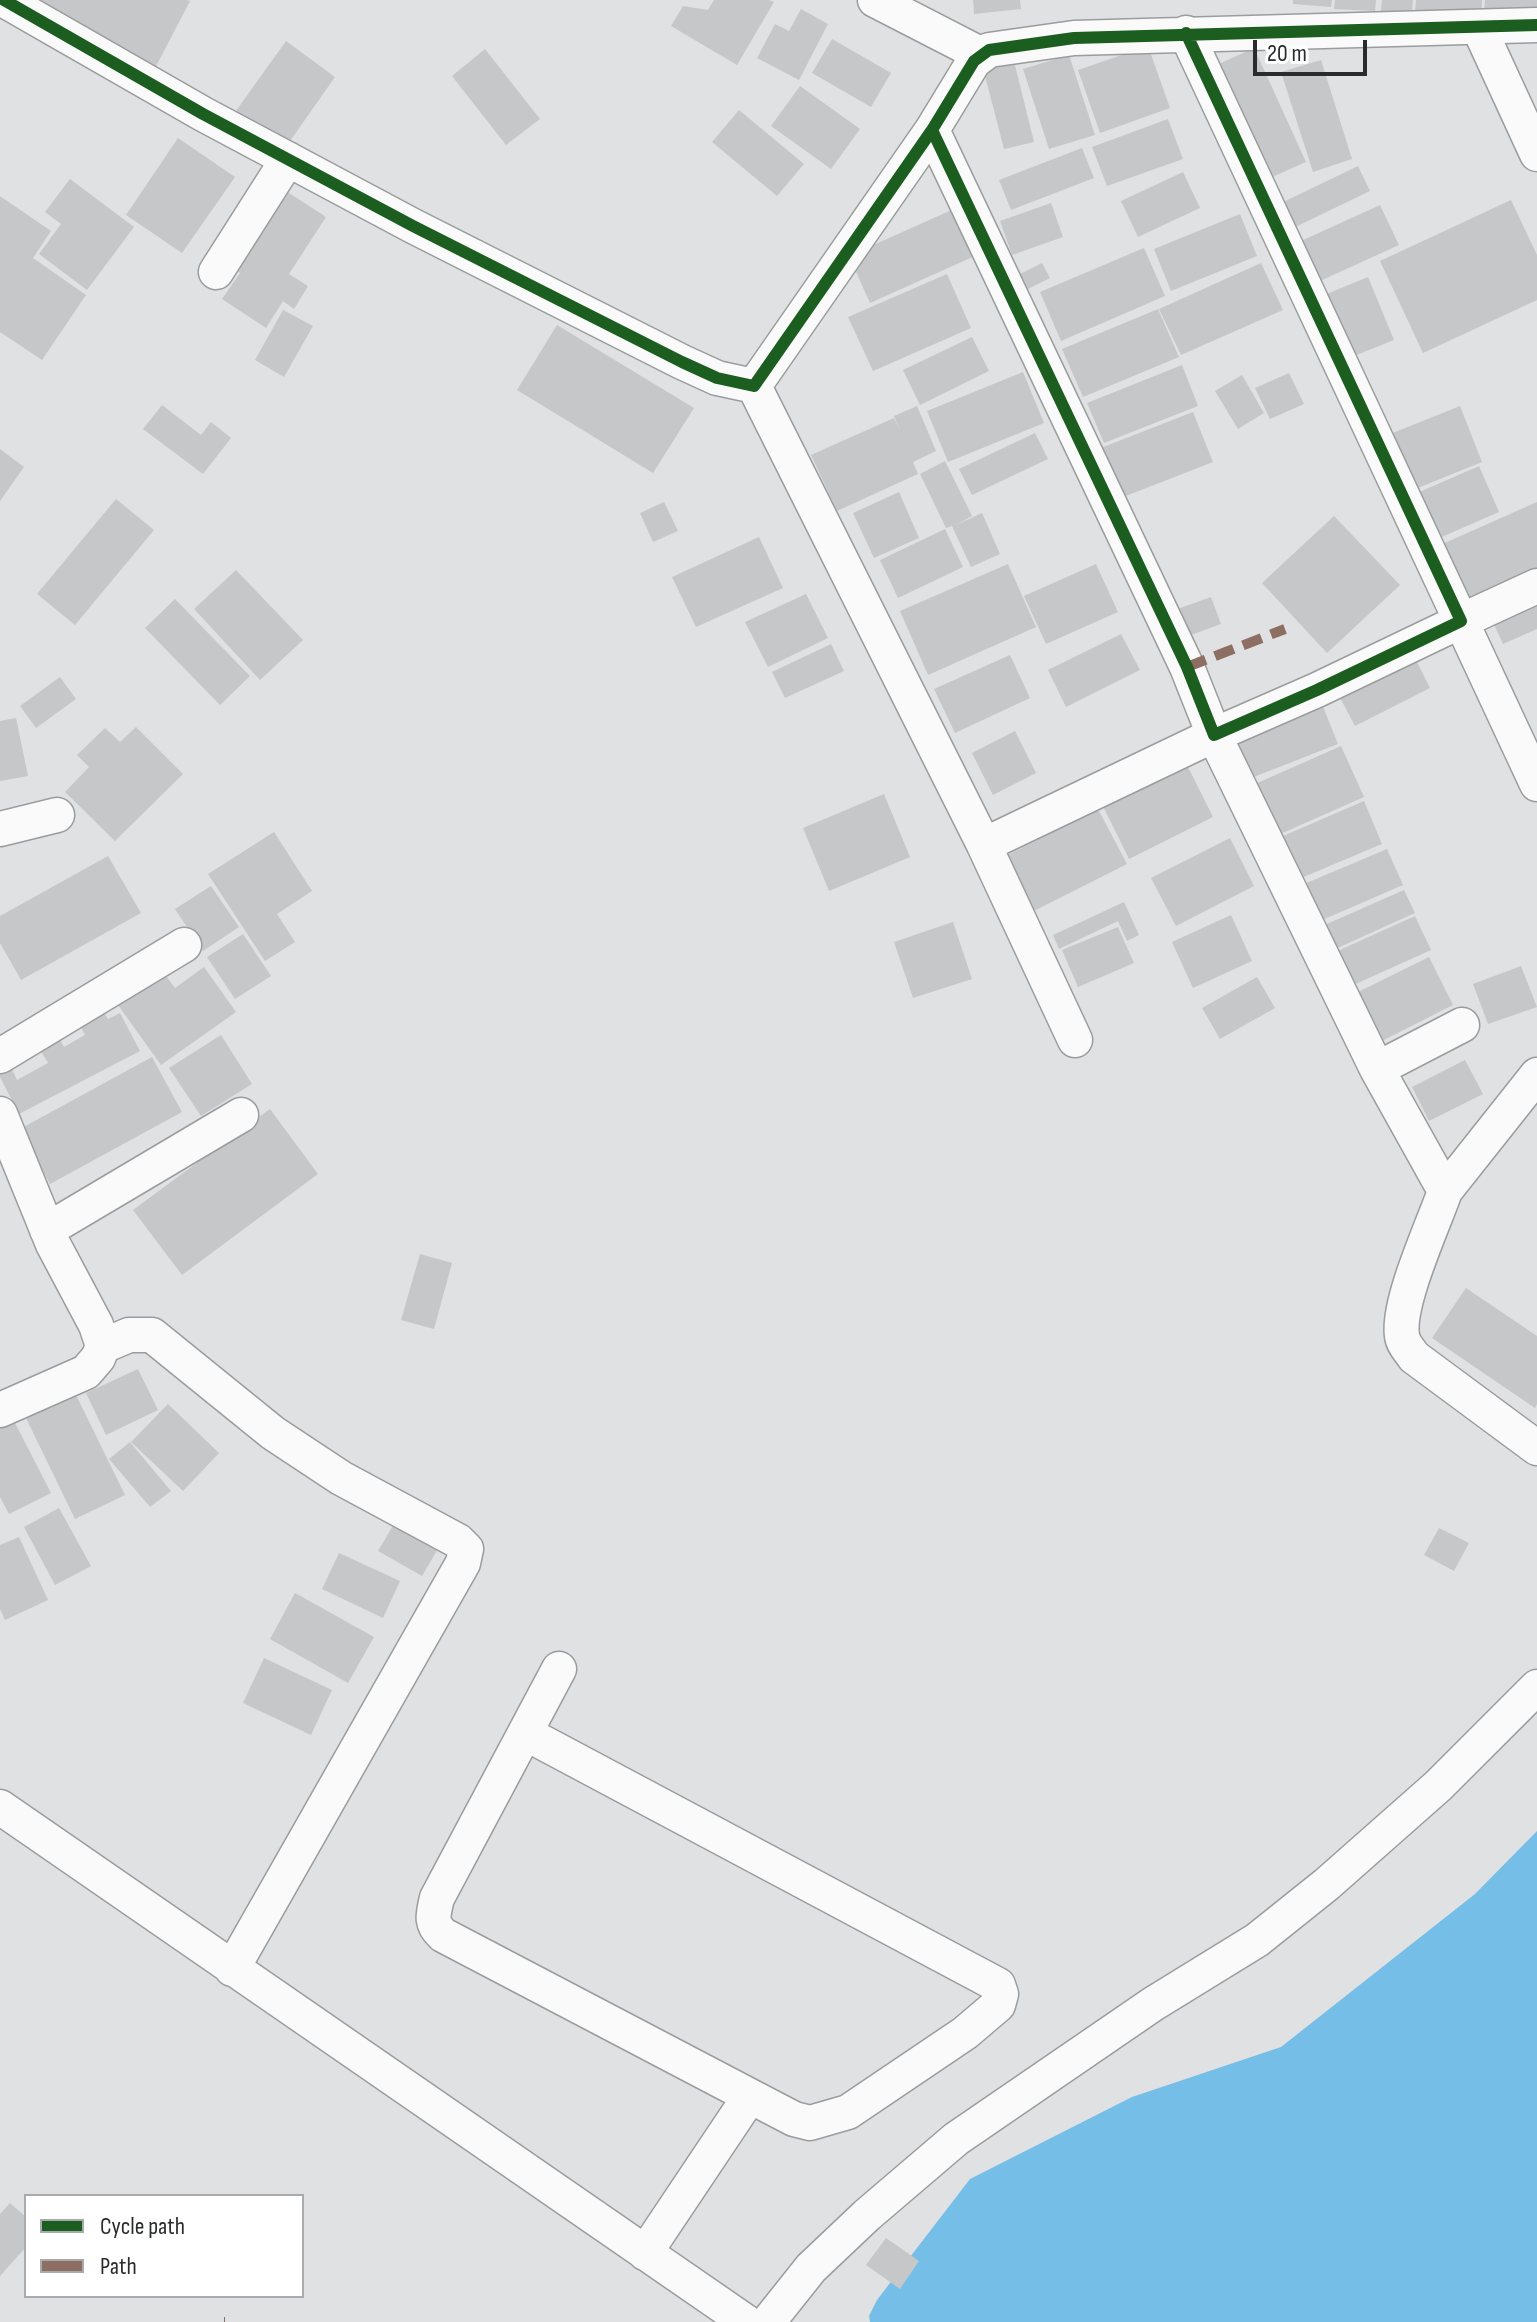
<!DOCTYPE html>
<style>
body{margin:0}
#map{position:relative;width:1537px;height:2322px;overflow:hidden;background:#dfe1e3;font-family:"Sofia Sans Condensed",sans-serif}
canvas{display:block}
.legend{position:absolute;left:24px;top:2194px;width:280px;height:104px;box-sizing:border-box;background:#fff;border:2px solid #a9aaab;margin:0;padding:10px 14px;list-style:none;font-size:24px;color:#292b2c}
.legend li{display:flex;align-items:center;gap:16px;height:40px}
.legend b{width:40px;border:2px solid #a9aaab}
.scale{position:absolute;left:1253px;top:40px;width:114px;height:36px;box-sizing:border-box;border:4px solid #292b2c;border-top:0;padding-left:10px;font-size:24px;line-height:28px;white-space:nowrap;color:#292b2c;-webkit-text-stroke:6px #fff;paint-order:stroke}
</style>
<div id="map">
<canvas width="1537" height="2322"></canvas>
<ul class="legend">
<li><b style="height:10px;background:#1b5e20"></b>Cycle path</li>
<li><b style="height:10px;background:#8d6e63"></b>Path</li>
</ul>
<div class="scale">20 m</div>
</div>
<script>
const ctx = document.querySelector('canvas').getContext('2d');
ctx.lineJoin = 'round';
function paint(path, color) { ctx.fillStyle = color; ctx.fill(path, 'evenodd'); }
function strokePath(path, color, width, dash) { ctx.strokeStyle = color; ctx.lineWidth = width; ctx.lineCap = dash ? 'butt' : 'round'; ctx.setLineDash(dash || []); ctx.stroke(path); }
const water = new Path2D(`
 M1537 1831V2322H870L869 2316 877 2300 970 2179 1132 2097 1281 2047 1475 1894Z`);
const building = new Path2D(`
 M36 0H187L190 1 152 74Z
 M714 0H769L774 2 737 65 671 26 683 6 708 10Z
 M973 0H1020L1021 9 974 14Z
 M1293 0H1332L1331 7 1293 4Z
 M1335 0H1376L1375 11 1334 9Z
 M1382 0H1413L1412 13 1381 11Z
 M1416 0H1482L1481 17 1415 13Z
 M1485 0H1537V17L1484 12Z
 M801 9 828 24 799 80 757 58 775 24 789 31Z
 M832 39 891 73 871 107 812 73Z
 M286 41 335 77 283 151 233 115Z
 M1148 46 1170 108 1100 133 1078 70Z
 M1254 48 1306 162 1261 182 1208 69Z
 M485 49 540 119 506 145 452 76Z
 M1069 55 1095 135 1049 149 1023 69Z
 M1321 60 1352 159 1313 172 1281 72Z
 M1014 61 1034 142 1004 149 983 68Z
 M800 86 860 129 831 169 771 126Z
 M739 110 804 164 777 196 712 142Z
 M1168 119 1183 159 1107 186 1092 147Z
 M178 138 235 177 182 253 126 215Z
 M1082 148 1094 178 1011 210 999 180Z
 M1358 166 1370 191 1287 231 1275 206Z
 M1183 172 1200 208 1138 237 1121 201Z
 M70 179 134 227 87 290 39 254 61 224 45 212Z
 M286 191 326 217 289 274 308 286 294 309 283 301 266 328 222 299 240 273 234 269Z
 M0 196 51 231 33 258 86 295 42 360 0 332Z
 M1511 200 1537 255V300L1423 353 1380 261Z
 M1051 203 1063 237 1012 255 1000 221Z
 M1380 205 1399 245 1320 281 1301 241Z
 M956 208 977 255 870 303 849 256Z
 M1240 214 1257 256 1171 291 1154 249Z
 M1144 248 1165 296 1061 341 1040 292Z
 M1042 263 1050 278 1028 289 1020 274Z
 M1261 263 1283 310 1181 355 1159 309Z
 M947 274 971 328 873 371 848 317Z
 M1368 277 1394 340 1349 358 1324 295Z
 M1158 309 1179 357 1083 397 1062 349Z
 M283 310 313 326 284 377 255 360Z
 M557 325 694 408 653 473 517 390Z
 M972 337 989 371 920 405 903 370Z
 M1182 365 1198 406 1104 443 1087 403Z
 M1023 372 1044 423 948 462 927 411Z
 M1289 373 1304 404 1270 419 1255 388Z
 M1242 375 1264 413 1238 429 1215 391Z
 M162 405 201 435 211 422 231 438 203 474 143 429Z
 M917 406 936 451 913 462 918 474 837 511 811 455 894 418 900 430 894 416Z
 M1460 406 1482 462 1408 492 1385 436Z
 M1193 412 1213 462 1113 501 1093 451Z
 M1035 433 1048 459 972 495 959 469Z
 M0 449 24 467 0 501Z
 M945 461 972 516 956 525 982 513 1000 554 971 567 952 526 946 528 920 474Z
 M1479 466 1499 512 1428 543 1408 497Z
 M899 492 919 538 874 558 853 513Z
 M116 499 154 530 75 625 37 594Z
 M664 502 678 531 653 542 640 513Z
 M1537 502V568L1464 601 1438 546Z
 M1334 516 1400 585 1327 653 1262 583Z
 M945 529 963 567 898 598 880 560Z
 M759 537 783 588 696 627 672 577Z
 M1008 564 1036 627 928 675 900 611Z
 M1096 564 1118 612 1046 644 1024 596Z
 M236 570 303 640 260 680 194 609Z
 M806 594 828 638 768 667 745 622Z
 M1211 597 1221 624 1183 638 1172 611Z
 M175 599 250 676 220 705 145 628Z
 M1537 599V629L1503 644 1491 618Z
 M1121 634 1140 670 1066 707 1048 670Z
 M831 644 844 671 785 698 772 672Z
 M1413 654 1430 688 1355 726 1337 692Z
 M1010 655 1030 698 955 733 934 689Z
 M60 677 76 699 36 728 20 706Z
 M1322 704 1338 744 1241 782 1225 743Z
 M16 718 28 776 0 781V721Z
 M136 727 183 774 115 841 65 792 89 767 77 755 105 728 120 742Z
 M1015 731 1036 773 993 795 972 753Z
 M1341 746 1364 797 1269 839 1246 788Z
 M1186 763 1213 817 1129 859 1102 804Z
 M884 794 910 857 829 891 803 828Z
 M1364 801 1382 844 1294 881 1276 839Z
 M1098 809 1127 864 1028 914 1000 859Z
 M274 832 312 891 277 914 295 942 265 961 208 874Z
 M1230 838 1254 886 1176 926 1151 878Z
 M1387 849 1403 885 1313 924 1297 887Z
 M108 856 141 913 21 980 0 943V916Z
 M211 886 239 927 203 951 175 909Z
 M1404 890 1415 913 1331 951 1320 927Z
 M1124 902 1139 935 1127 941 1118 921 1059 949 1053 935Z
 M1231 915 1252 961 1193 988 1172 942Z
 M1415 916 1431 950 1349 987 1333 953Z
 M953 922 972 979 913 998 894 942Z
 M1118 927 1134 963 1078 987 1062 950Z
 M243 934 271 976 235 999 207 957Z
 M1429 957 1453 1005 1370 1047 1346 998Z
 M1521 966 1537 1007 1488 1024 1473 984Z
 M204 967 236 1012 161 1065 118 1005 164 973 175 988Z
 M1257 977 1275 1008 1220 1039 1202 1008Z
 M102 1009 108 1019 120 1013 140 1051 19 1114 0 1077V1070L10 1065 17 1080 48 1063 38 1046 58 1036 64 1047 85 1035 78 1021Z
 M221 1035 252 1084 201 1116 169 1068Z
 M152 1057 182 1112 50 1184 20 1129Z
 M1465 1060 1483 1094 1429 1121 1412 1087Z
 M270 1109 318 1174 182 1275 133 1210Z
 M420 1254 452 1263 434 1329 401 1320Z
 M1466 1288 1537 1336V1404L1535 1408 1432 1338Z
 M138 1369 158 1410 106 1435 86 1393Z
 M75 1393 125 1495 75 1519 25 1416Z
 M168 1404 219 1453 183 1491 131 1442Z
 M14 1421 51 1493 9 1514 0 1497V1428Z
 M130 1442 171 1491 150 1507 109 1459Z
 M59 1508 91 1566 55 1585 24 1527Z
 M395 1522 439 1547 422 1576 378 1551Z
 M1439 1528 1469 1543 1454 1571 1424 1555Z
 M19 1537 48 1600 5 1620 0 1609V1545Z
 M339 1553 400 1581 383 1618 322 1589Z
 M295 1593 374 1637 348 1683 270 1639Z
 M264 1658 332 1690 311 1735 243 1703Z
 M10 2203 26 2217V2247L0 2276V2214Z
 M886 2238 919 2261 900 2289 866 2265Z`);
const minor = new Path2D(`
 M4 0 203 114 413 226 682 362 717 378 754 386 932 130 974 61 989 50 1074 38 1537 25
 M875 0 982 55
 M1479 28 1537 154
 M932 130 1187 667 1214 735 1317 690 1461 621 1186 33
 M216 272 288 159
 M754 386 984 845 1075 1040
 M1537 586 1461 621 1537 784
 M0 829 57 815
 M984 845 1214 735 1377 1069 1445 1191C1433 1226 1397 1302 1402 1336 1403 1344 1410 1351 1414 1357L1537 1448
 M0 1056 184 945
 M1377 1069 1462 1025
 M0 1114 53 1244 96 1325 103 1346 98 1358 86 1372 0 1410
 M1445 1191 1537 1075
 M47 1230 241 1115
 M103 1346 129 1335H152L273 1433 341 1478 458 1541 466 1549 463 1563 232 1969
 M559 1669 437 1898C433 1915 430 1923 443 1935L750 2096 645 2253
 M525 1733 998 1985 1001 1994 998 2005 965 2033 848 2112 810 2123 794 2119 750 2096
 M0 1807 746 2322
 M768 2322 811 2268 867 2215 956 2139 1153 2004 1257 1940 1327 1884 1438 1786 1537 1687`);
const quiet = new Path2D(`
 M1187 667 1285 629
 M224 2322H225`);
const cycleway = new Path2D(`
 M4 0 203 114 413 226 682 362 717 378 754 386 932 130 974 61 989 50 1074 38 1537 25
 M932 130 1187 667 1214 735 1317 690 1461 621 1186 33`);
paint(water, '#75bee8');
paint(building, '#c5c7c9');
strokePath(minor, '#9a9c9d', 37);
strokePath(minor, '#fafafb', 34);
strokePath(quiet, '#8d6e63', 10, [20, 10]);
strokePath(cycleway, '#1b5e20', 12);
</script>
